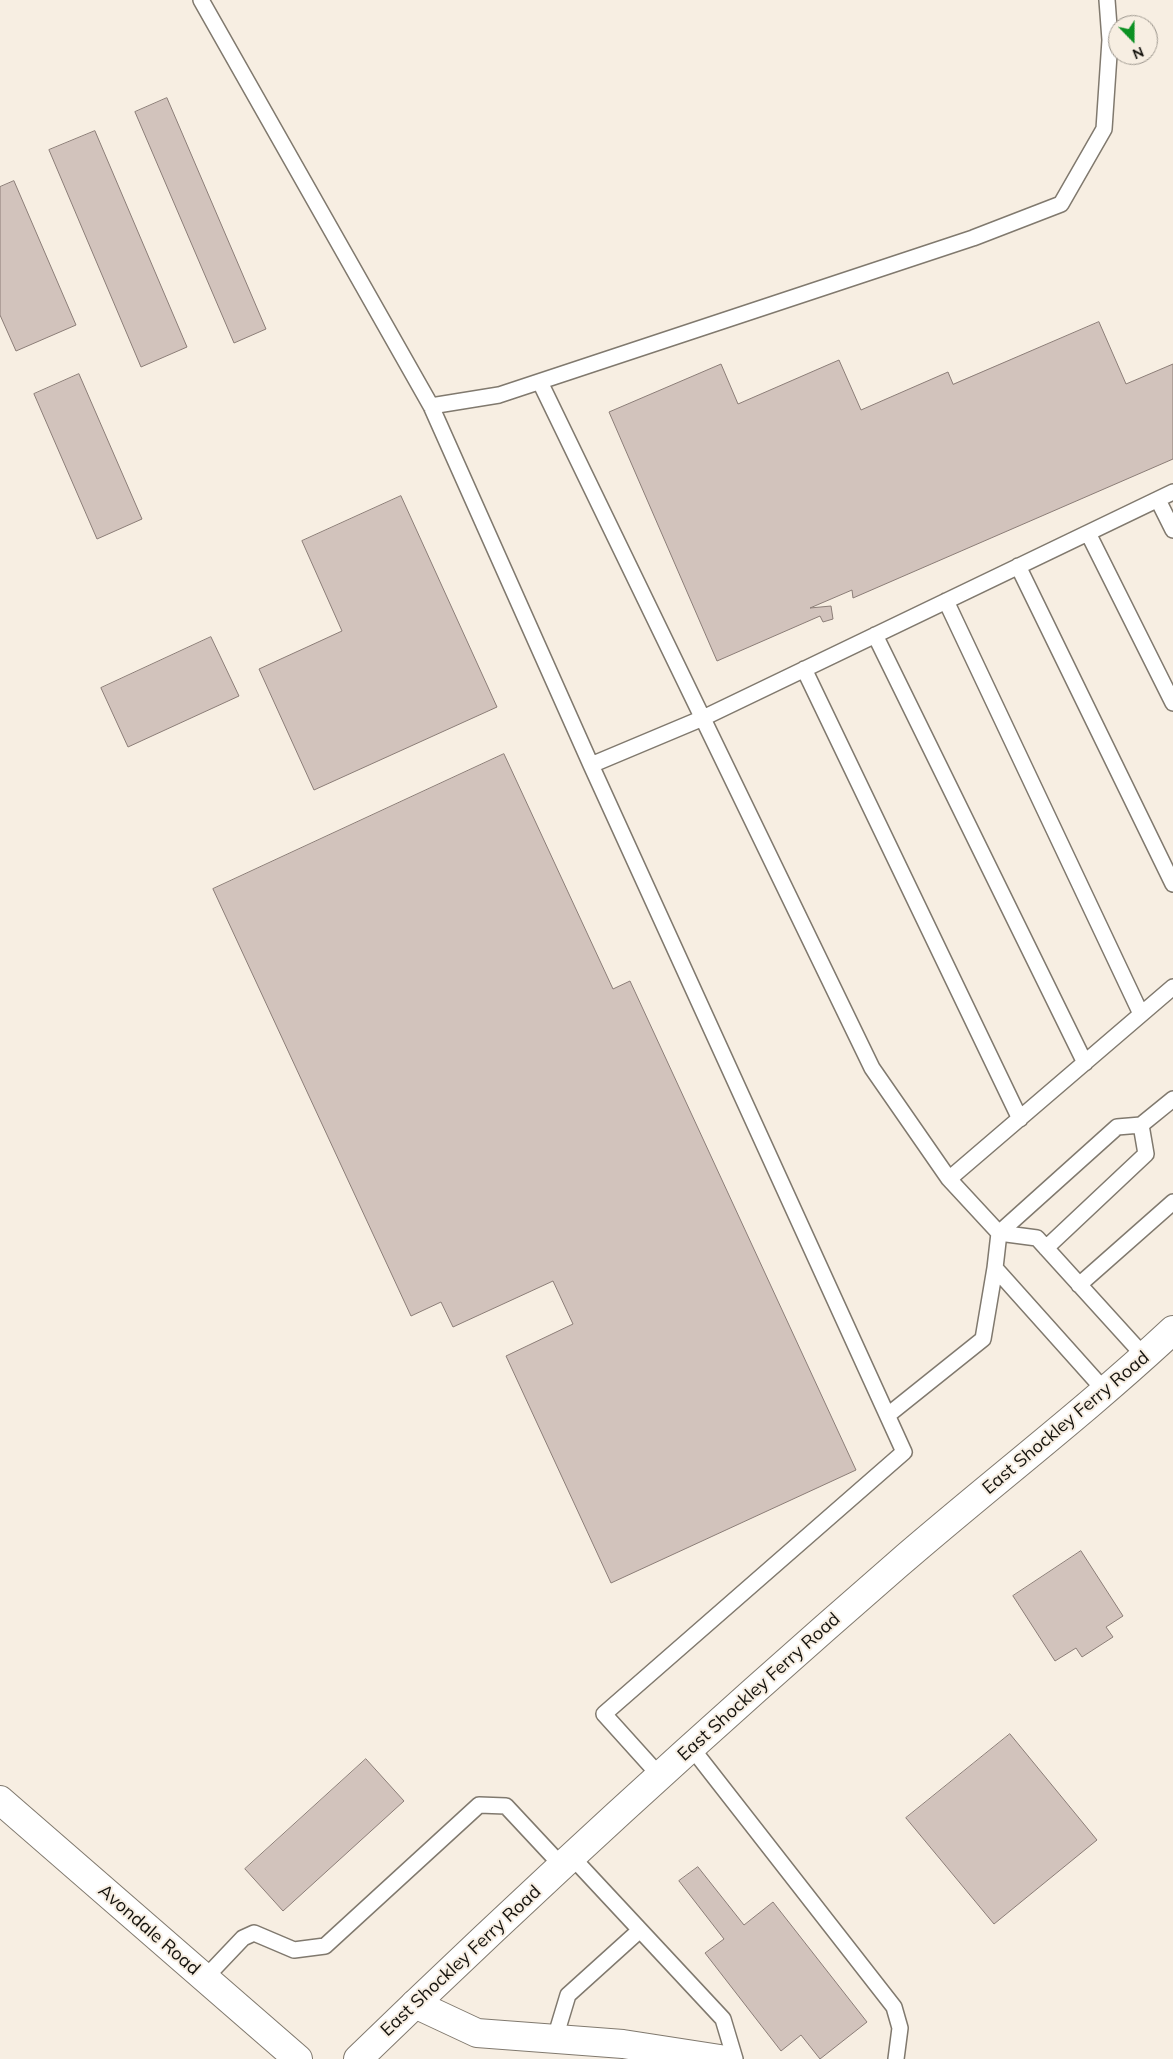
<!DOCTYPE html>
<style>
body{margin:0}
#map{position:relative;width:1173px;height:2059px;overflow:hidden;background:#f7eee2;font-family:Mulish,sans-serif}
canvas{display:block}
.north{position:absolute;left:1108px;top:15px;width:50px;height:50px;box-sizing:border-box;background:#f7eee2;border:1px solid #9c968d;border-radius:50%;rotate:158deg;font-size:14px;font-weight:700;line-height:20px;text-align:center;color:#14120d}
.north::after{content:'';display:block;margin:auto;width:18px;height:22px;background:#0c9123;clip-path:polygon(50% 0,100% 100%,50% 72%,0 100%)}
</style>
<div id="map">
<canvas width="1173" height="2059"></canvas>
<div class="north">N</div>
</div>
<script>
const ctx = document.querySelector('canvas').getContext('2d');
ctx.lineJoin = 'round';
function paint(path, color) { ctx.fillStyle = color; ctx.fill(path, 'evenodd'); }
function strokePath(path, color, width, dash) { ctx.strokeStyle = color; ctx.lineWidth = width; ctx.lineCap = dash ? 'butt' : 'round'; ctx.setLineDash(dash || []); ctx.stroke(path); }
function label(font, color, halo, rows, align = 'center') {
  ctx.font = font + ' Mulish,sans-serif'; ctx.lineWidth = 4; ctx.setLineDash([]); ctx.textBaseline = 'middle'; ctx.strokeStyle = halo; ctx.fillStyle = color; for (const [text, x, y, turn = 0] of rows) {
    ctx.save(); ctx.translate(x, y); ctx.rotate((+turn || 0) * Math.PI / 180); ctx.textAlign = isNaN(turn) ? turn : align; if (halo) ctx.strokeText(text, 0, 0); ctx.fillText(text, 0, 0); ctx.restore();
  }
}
const building = new Path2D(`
 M167 98 266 329 234 343 135 112Z
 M95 131 187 347 141 367 49 150Z
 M14 181 76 325 16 351 0 315V187Z
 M1099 322 1126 384 1173 364V459L853 598 852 590 810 608 831 606 833 619 823 622 820 616 717 661 609 412 721 364 738 404 839 360 861 410 948 372 953 384Z
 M79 374 142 519 97 539 34 394Z
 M401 496 497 707 314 790 259 669 342 631 302 541Z
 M211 637 239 696 128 747 101 688Z
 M504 754 613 989 630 981 856 1470 611 1583 506 1356 573 1324 553 1281 453 1327 441 1302 411 1316 213 889Z
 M1081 1551 1123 1616 1106 1627 1113 1637 1082 1657 1076 1648 1055 1661 1013 1596Z
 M1010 1734 1097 1840 994 1924 906 1818Z
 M366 1759 404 1801 283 1911 245 1869Z
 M698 1867 744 1925 773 1902 867 2022 820 2059 801 2035 781 2051 705 1953 724 1939 679 1881Z`);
const service = new Path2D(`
 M201 0 431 406 591 765 904 1452 604 1714 659 1775
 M540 382 872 1068 949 1179
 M431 406 499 395 973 238 1061 204 1104 129 1110 40 1107 0
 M1158 500 1173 530
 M1088 533 1173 703
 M1018 566 1173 884
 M946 601 1141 1014
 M875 635 1085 1063
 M804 669 1020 1119
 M591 765 703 718 1173 492
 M1046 1248 1146 1154 1141 1125
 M1079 1285 1173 1202
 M1145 1357 1037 1238 999 1233 949 1179 1173 987
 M1106 1392 995 1268 999 1233 1117 1127 1141 1125 1173 1099
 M888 1415 983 1339 995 1268
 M691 1747 894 2007 900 2028 896 2059
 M572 1857 723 2019 735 2059
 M205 1978 243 1938 254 1933 294 1950 325 1946 479 1805 506 1806 562 1866
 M555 2038 568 1995 640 1930`);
const minor = new Path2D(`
 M0 1800 298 2059
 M415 2004 477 2033 623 2044 720 2059`);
const trunk = new Path2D(`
 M358 2059C533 1889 713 1725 897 1565 988 1486 1084 1413 1173 1330`);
const streetNames = [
 ["East Shockley Ferry Road",1066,1423,-40],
 ["East Shockley Ferry Road",759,1687,-42],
 ["Avondale Road",149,1930,41],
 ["East Shockley Ferry Road",461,1961,-43]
];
paint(building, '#d2c3bc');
strokePath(building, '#8b7d77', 1);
strokePath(service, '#80796e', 18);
strokePath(minor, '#80796e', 30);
strokePath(trunk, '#80796e', 30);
strokePath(service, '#fff', 15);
strokePath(minor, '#fff', 28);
strokePath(trunk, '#fff', 28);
label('18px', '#14120d', '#f7eee2', streetNames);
</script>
